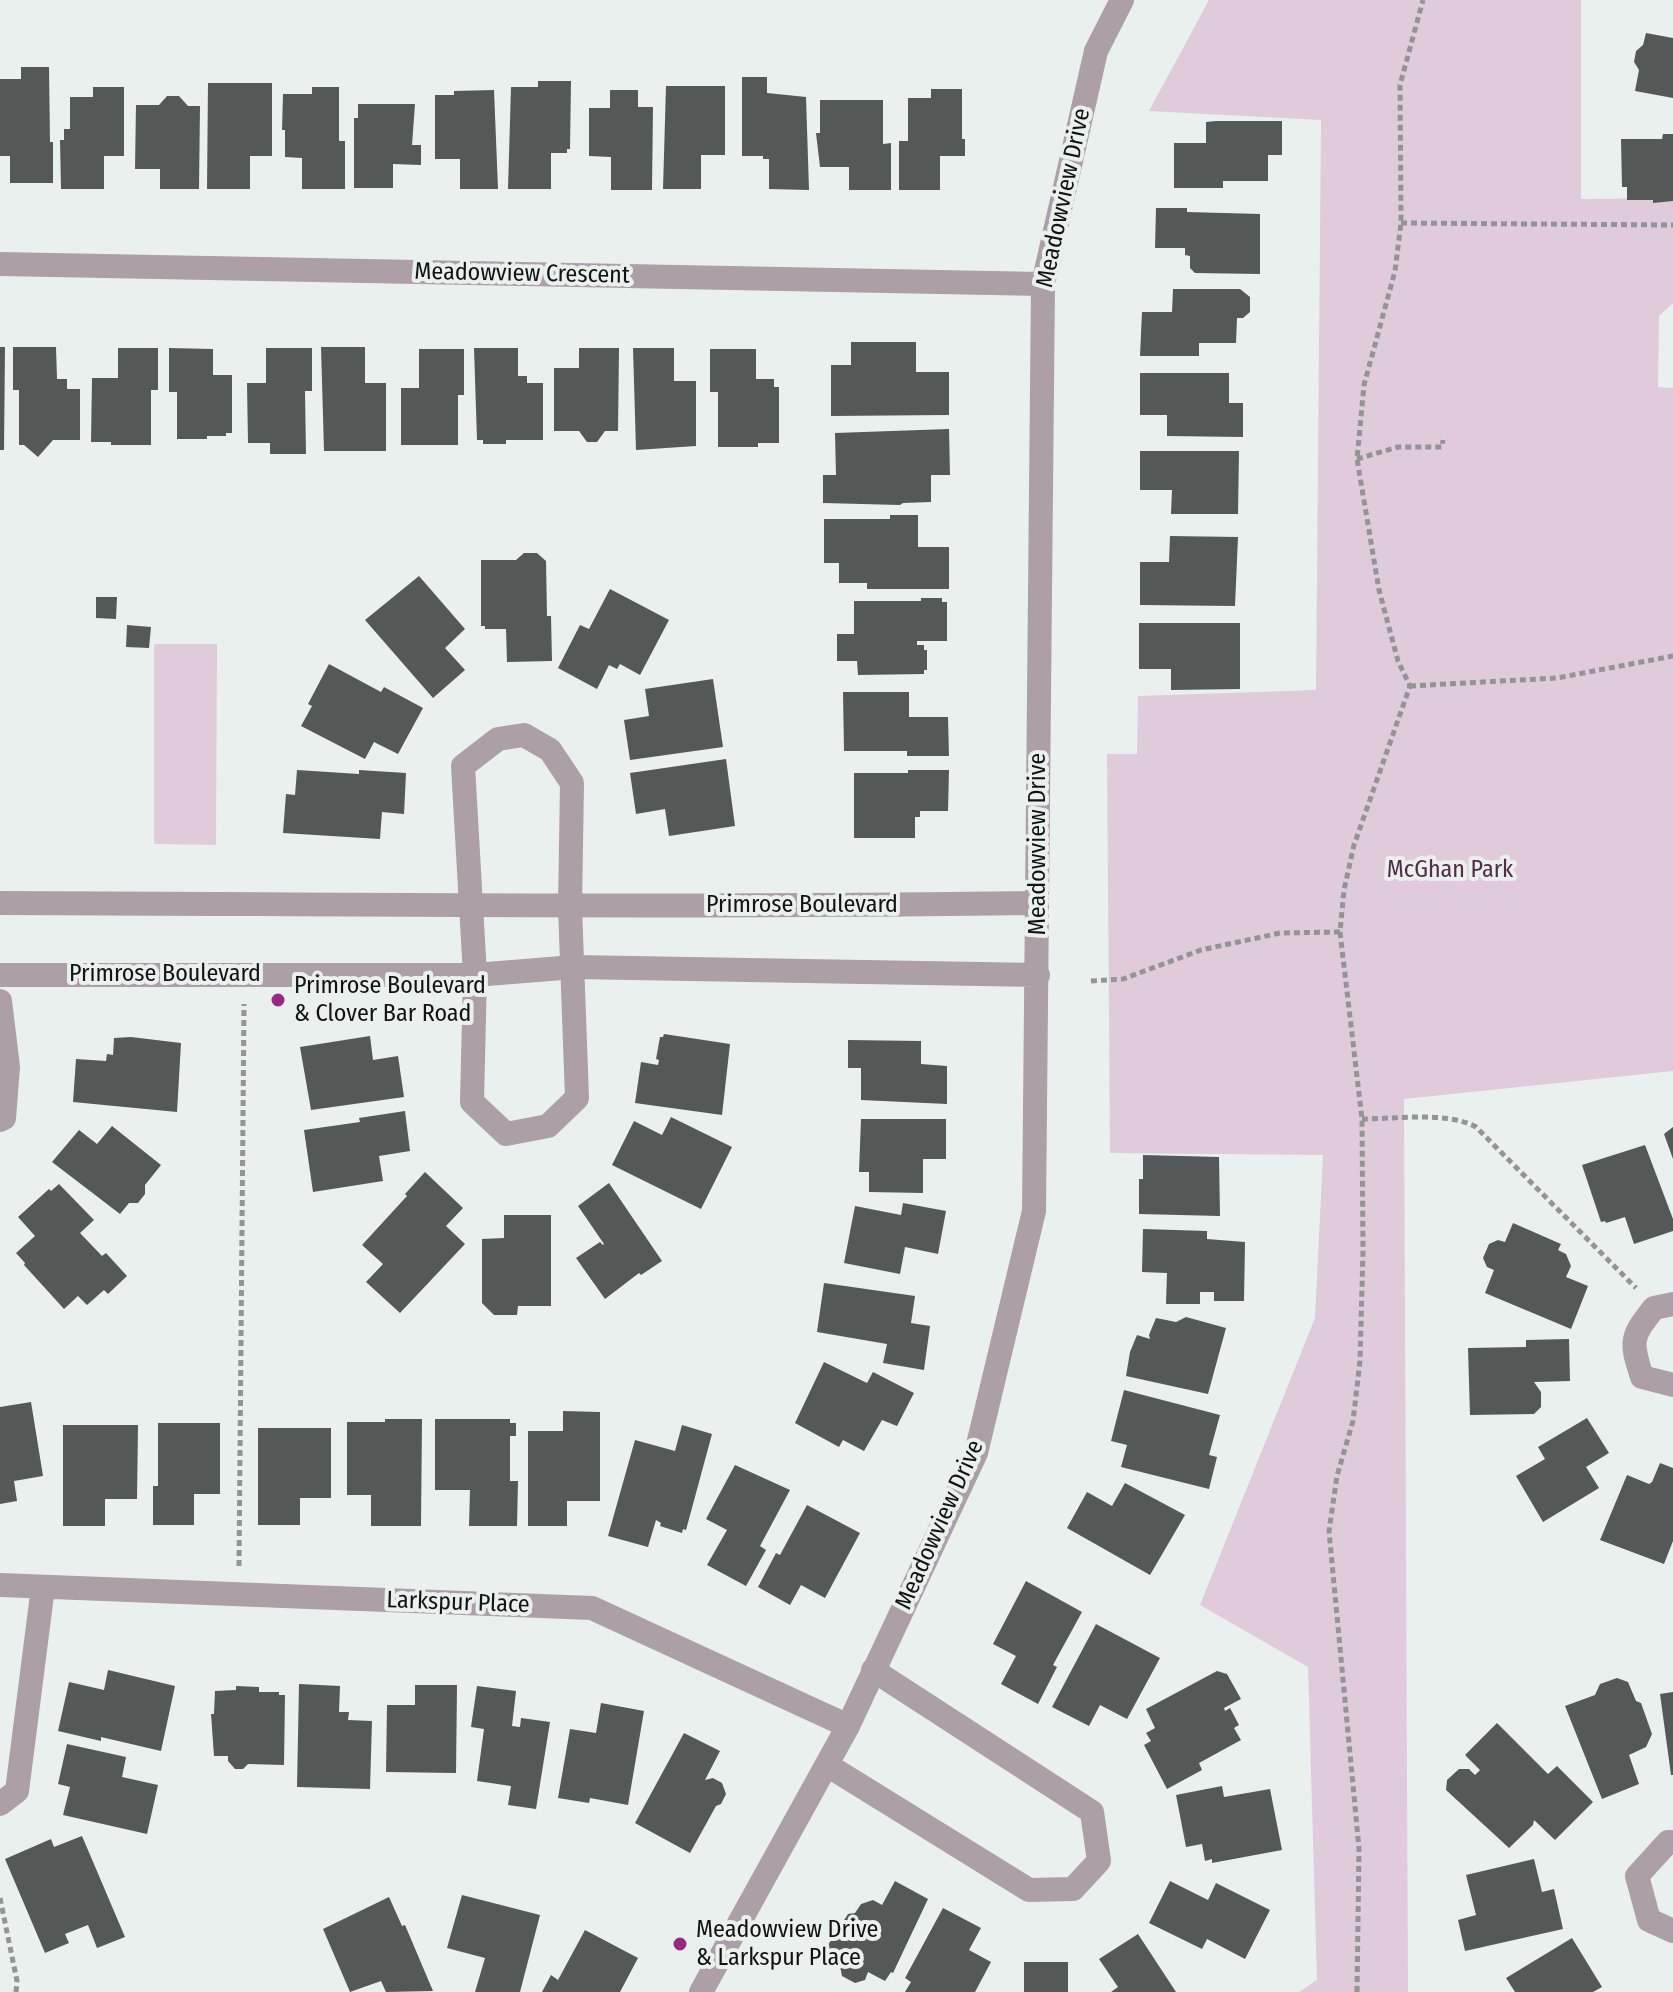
<!DOCTYPE html>
<style>
body{margin:0}
canvas{display:block;background:#eaf0ee}
</style>
<canvas width="1673" height="1992"></canvas>
<script>
const ctx = document.querySelector('canvas').getContext('2d');
ctx.lineJoin = 'round';
function paint(path, color) { ctx.fillStyle = color; ctx.fill(path, 'evenodd'); }
function strokePath(path, color, width, dash) { ctx.strokeStyle = color; ctx.lineWidth = width; ctx.lineCap = dash ? 'butt' : 'round'; ctx.setLineDash(dash || []); ctx.stroke(path); }
function label(font, color, halo, rows, align = 'center') {
  ctx.font = font + ' "Fira Sans Condensed",sans-serif'; ctx.lineWidth = 8; ctx.setLineDash([]); ctx.textBaseline = 'middle'; ctx.strokeStyle = halo; ctx.fillStyle = color; for (const [text, x, y, turn = 0] of rows) {
    ctx.save(); ctx.translate(x, y); ctx.rotate((+turn || 0) * Math.PI / 180); ctx.textAlign = isNaN(turn) ? turn : align; if (halo) ctx.strokeText(text, 0, 0); ctx.fillText(text, 0, 0); ctx.restore();
  }
}
const green = new Path2D(`
 M1209 0H1581V199L1673 198V303L1659 316 1658 387 1673 388V1071L1404 1099 1408 1992H1299L1317 1980 1308 1667 1200 1605 1315 1318 1323 1155 1110 1153 1107 754H1137L1138 696 1316 690 1321 120 1149 111Z
 M154 644H217L216 845 154 844Z`);
const building = new Path2D(`
 M1646 33 1673 38V98L1635 91 1639 70 1634 62 1636 51 1643 45Z
 M21 67H49L50 142H53V183H10V156H0V79H21Z
 M742 77H767V93L806 97 809 190 769 189V159H763V156H742Z
 M538 81H571L570 149H567V153H551V189H508L511 87H538Z
 M208 83H272V156H250V189H207Z
 M666 86H725V155H701V189H663Z
 M93 87H124V156H104V189H61L60 140H64V129H70V97H93Z
 M312 87H339V141H345V189H302V158L285 157V130H282L283 94H312Z
 M931 89H962V139H965V156H940V190H899V141H908V98H931Z
 M494 90 498 189H460V159H435V95H454V91Z
 M610 90H638V107H653L652 190H611V157L589 156V108H610Z
 M167 96H179L188 106H200L199 189H160V169H135L136 105H159Z
 M820 100H883V144L891 143V190H849V167H820L816 133H820Z
 M358 104H415L412 145H421V165L393 164V188H354V118H358Z
 M1216 121H1282V155H1268V181H1223V188H1174V143H1206V122Z
 M1663 134H1673V201L1653 203V200H1627V187H1622L1621 139H1662Z
 M1156 208H1187V212L1260 214V274L1195 273 1190 268V256L1185 255V248H1155Z
 M1173 289H1240L1250 297V312L1243 318H1237L1236 343H1199V356H1140L1142 312H1172Z
 M851 342H916V372H949V415L831 416V365H851Z
 M0 347H5L4 450H0Z
 M13 347H56L57 379H67V389H80V440H53L38 457 24 445H19V390H13Z
 M321 347H365V383H386V451H324Z
 M118 348H158V390H151V445H111V442H91L92 378H118Z
 M169 348 213 349V375H232V433H226V436H207V439H177V392H169Z
 M266 348H312V391H305L306 454H270V443H248L247 383H266Z
 M474 348H518V376H527V383H543V440H506V444H483V440H477Z
 M579 348H619L618 431H605L597 442H587L579 431H554V368H579Z
 M633 348H674V381H696V446L636 450Z
 M419 349H464V395H458V445H401V388H419Z
 M710 349H756V379H774V387H779V443H758V447H718V392H710Z
 M1140 373H1229V403H1243V437L1167 436V415H1140Z
 M949 429 950 475H931V502L903 503 900 505 823 503V475H836L835 433Z
 M1140 451H1239L1238 514H1171L1172 490H1140Z
 M890 515H918V547H949V589H867V583H839V563H824V519H890Z
 M1170 536 1238 537 1235 606 1140 605V562H1169Z
 M524 553H537L546 561 547 616H551L552 661 507 662 506 629H485V626H481V560H516Z
 M419 576 465 629 445 648 465 670 433 698 365 620Z
 M610 589 669 620 640 675 620 664 617 669 609 665 597 689 558 668 580 625 589 629Z
 M96 597H117L116 619 96 618Z
 M921 598H942V602H947V641H917V645H924V650H927V670H924V674L858 675 857 661H837V634H854V601H921Z
 M1139 623H1240V689L1171 690V669H1139Z
 M127 625 151 627 149 648 126 647Z
 M329 664 381 692 384 687 423 708 398 754 374 742 365 759 301 726 312 706 308 704Z
 M713 679 723 747 630 760 624 720 649 716 645 689Z
 M843 692H909V717H948L949 756H907V751H844Z
 M726 759 735 826 669 836 665 809 636 814 630 773Z
 M297 770 359 774V770L406 773 404 814 382 812 380 839 283 833 286 794 295 795Z
 M908 770H949L948 811H920V817H915V838H854V773H908Z
 M664 1034 730 1044 722 1115 635 1103 641 1062 658 1065 659 1060 656 1059 660 1037H663Z
 M370 1036 373 1060 398 1056 404 1097 311 1110 300 1047Z
 M131 1037 181 1043 177 1112 73 1102 76 1059 106 1061 107 1054 113 1055 114 1038Z
 M848 1040 921 1041V1064L947 1066V1104L861 1100V1068H848Z
 M405 1111 410 1151 379 1156 383 1181 313 1192 304 1130 360 1122 359 1118Z
 M671 1117 732 1147 701 1209 612 1165 634 1121 662 1135Z
 M861 1119H946V1159H923V1193L869 1192V1172H859Z
 M112 1126 161 1165 145 1185V1194L138 1203H129L120 1214 52 1162 79 1130 97 1144Z
 M1673 1127V1159L1664 1134Z
 M1645 1145 1673 1219V1231L1634 1244 1625 1217 1606 1223 1605 1221 1601 1222 1582 1165Z
 M1143 1155 1219 1157 1220 1216 1139 1214V1179H1143Z
 M425 1172 463 1208 446 1226 465 1244 400 1313 366 1282 383 1264 362 1245 407 1196 405 1194Z
 M609 1183 662 1261 641 1275 639 1273 605 1299 576 1258 600 1242 603 1245 604 1244 578 1206Z
 M59 1184 94 1220 80 1233 102 1256 106 1253 127 1276 108 1294 104 1290 87 1305 78 1296 64 1309 24 1265 25 1263 16 1253 35 1236 18 1217 49 1189 51 1191Z
 M903 1203 946 1211 938 1254 905 1247 900 1274 844 1263 855 1206 901 1215Z
 M504 1215H551V1306H518L517 1315H494L482 1303V1239L504 1238Z
 M1513 1223 1561 1244 1558 1250 1566 1254 1571 1266 1566 1277 1588 1286 1571 1329 1485 1293 1494 1270 1487 1267 1483 1258 1489 1244 1498 1240 1505 1242Z
 M1143 1229 1207 1231V1239L1245 1242 1244 1301H1214V1292H1200V1304H1166L1167 1273 1142 1272Z
 M824 1283 915 1296 911 1323 930 1326 924 1370 883 1363 887 1344 817 1332Z
 M1186 1317 1226 1328 1208 1394 1126 1376 1130 1352 1137 1335 1150 1339 1149 1335 1156 1318 1176 1322Z
 M1569 1339 1570 1381 1534 1382 1541 1392V1407L1534 1414 1470 1415 1468 1348 1526 1347V1340Z
 M824 1362 867 1383 873 1372 914 1393 897 1426 882 1420 864 1451 843 1440 839 1447 795 1423Z
 M1124 1390 1220 1415 1209 1455 1217 1457 1209 1489 1121 1467 1127 1445 1111 1441Z
 M31 1402 43 1476 14 1481 17 1501 0 1504V1407Z
 M563 1411 600 1412V1501H567V1526H528V1431H563Z
 M1587 1418 1609 1453 1586 1467 1599 1488 1543 1522 1516 1476 1545 1459 1538 1447Z
 M385 1419H422L421 1526H371V1495H347V1422H385Z
 M435 1419H510V1423H516V1436H510V1481H518L517 1526H469L470 1490H435Z
 M158 1423H220V1494H194V1525H153V1486H158Z
 M63 1425H138L137 1499H105V1526H63Z
 M682 1425 712 1434 686 1530 683 1529 682 1533 660 1526 661 1523 656 1520 648 1547 608 1536 635 1440 675 1451Z
 M258 1428H331V1498H300V1525H258Z
 M1660 1463 1673 1468V1541L1664 1564 1600 1540 1627 1475 1649 1484 1652 1482Z
 M735 1465 790 1490 760 1546 766 1550 746 1586 707 1565 727 1530 706 1519Z
 M1125 1483 1185 1515 1150 1575 1067 1528 1087 1492 1112 1506Z
 M807 1505 860 1533 825 1598 801 1585 790 1605 758 1587 776 1553 780 1555Z
 M1026 1581 1082 1612 1053 1665 1057 1667 1038 1704 1001 1684 1016 1656 993 1644Z
 M1096 1624 1160 1658 1127 1719 1100 1705 1089 1726 1052 1707Z
 M108 1670 175 1686 161 1751 101 1737V1741L58 1731 69 1682 104 1690Z
 M1217 1671 1227 1674 1241 1699 1224 1708 1225 1711 1230 1708 1239 1725 1234 1728 1241 1740 1199 1763 1202 1770 1167 1789 1144 1745 1151 1741 1146 1733 1155 1728 1146 1709Z
 M1617 1678 1628 1682 1636 1701 1641 1703 1652 1734 1646 1747 1629 1755 1639 1784 1602 1799 1565 1706 1595 1695 1600 1684Z
 M299 1684 340 1686 339 1712H349L348 1720 372 1721 370 1789 297 1787Z
 M415 1685H457L456 1773 386 1772 387 1705H415Z
 M236 1686 259 1687V1692H279V1695H285L284 1765 248 1764 243 1769H235L228 1761V1756H214L211 1714H214L215 1691 236 1690Z
 M477 1686 516 1691 512 1726 520 1727 521 1718 550 1722 536 1809 508 1805 511 1786 477 1781 484 1729 471 1727Z
 M1673 1692V1775H1671L1660 1694Z
 M601 1703 644 1711 628 1805 590 1798 589 1803 558 1798 570 1729 596 1733Z
 M1497 1723 1548 1774 1557 1766 1593 1802 1555 1840 1534 1820 1533 1825 1509 1848 1446 1790 1447 1780 1459 1769H1469L1475 1775 1480 1770 1465 1755Z
 M684 1733 720 1751 705 1780 713 1778 722 1783 726 1794 721 1804 716 1806 690 1853 635 1823Z
 M67 1744 126 1757 122 1777 158 1785 147 1834 63 1815 70 1787 58 1784Z
 M1222 1786 1224 1797 1270 1789 1282 1850 1212 1863V1859L1205 1861 1202 1844 1186 1847 1176 1795Z
 M82 1836 125 1937 97 1948 88 1925 65 1934 69 1943 45 1953 5 1859 51 1839 54 1847Z
 M1534 1859 1542 1892 1554 1889 1563 1929 1465 1951 1458 1920 1476 1915 1466 1875Z
 M895 1881 928 1899 893 1973 891 1972 885 1981 868 1972 865 1980 855 1983 842 1976 840 1966 843 1959 828 1951V1945L848 1914 855 1913 861 1904 873 1900 882 1905Z
 M1170 1881 1208 1900 1216 1883 1270 1910 1245 1959 1207 1939 1202 1949 1149 1923Z
 M462 1895 540 1915 520 1992H475L485 1958 447 1948Z
 M389 1897 402 1926 405 1925 433 1991 386 1992 381 1981 350 1992 323 1929Z
 M943 1908 981 1928 969 1950 991 1962 975 1992H905L911 1982 905 1978Z
 M585 1930 638 1958 620 1992H542L551 1975 558 1980Z
 M1138 1934 1176 1992H1111L1118 1987 1099 1959Z
 M1572 1938 1602 1987 1593 1992H1515L1506 1978Z
 M1024 1962H1068V1992H1024Z`);
const path = new Path2D(`
 M1401 223 1673 225
 M1357 459 1398 447H1442L1443 440
 M1410 686 1557 678 1673 656
 M1091 981 1123 979 1201 950 1280 933 1340 932
 M1362 1119C1396 1119 1447 1111 1476 1127L1636 1288
 M239 1566 244 1004
 M0 1898 17 1981 16 1992
 M1357 1992 1359 1849 1329 1531 1337 1476 1353 1421 1360 1361 1363 1251 1362 1119 1340 932 1344 890 1354 845 1410 686 1398 661 1379 590 1357 459 1364 385 1395 271 1401 223 1400 85 1423 0`);
const minor = new Path2D(`
 M0 264 1043 284
 M524 735 550 750 572 783 570 907 577 1098 548 1126 506 1134 472 1102 475 975 463 766 498 739Z
 M0 1001 8 1067 4 1118 0 1120
 M1673 1304 1654 1308C1631 1337 1630 1341 1642 1377L1673 1385
 M0 1585 592 1608 848 1726
 M827 1765 1029 1890 1073 1889 1099 1861 1092 1812 873 1670
 M0 1804 17 1791 43 1587
 M1673 1842H1668L1637 1876 1649 1920 1673 1931`);
const tertiary = new Path2D(`
 M0 903C345 904 690 908 1035 903
 M0 975H475L574 967 1038 975
 M701 1992 848 1726 976 1453 1034 1211 1043 284 1096 51 1122 0`);
const markers = [
 [278,1000,8,"#992785"],
 [680,1944,8,"#992785"]
];
const streetNames = [
 ["Meadowview Drive",1064,198,-78],
 ["Meadowview Crescent",522,274,1],
 ["Meadowview Drive",1038,844,-90],
 ["Primrose Boulevard",802,905],
 ["Primrose Boulevard",165,974],
 ["Meadowview Drive",940,1525,-66],
 ["Larkspur Place",458,1603,2]
];
const parkNames = [
 ["McGhan Park",1450,870]
];
const poiNames = [
 ["Primrose Boulevard",294,986],
 ["& Clover Bar Road",294,1014],
 ["Meadowview Drive",696,1930],
 ["& Larkspur Place",696,1958]
];
paint(green, '#e0cbda');
paint(building, '#545958');
strokePath(path, '#919594', 5, [6, 4]);
strokePath(minor, '#ac9fa8', 24);
strokePath(tertiary, '#ac9fa8', 24);
for (const [x, y, r, color] of markers) { const dot = new Path2D(); dot.arc(x, y, r, 0, 2 * Math.PI); ctx.fillStyle = color; ctx.fill(dot); strokePath(dot, '#eaf0ee', 3); }
label('24px', '#111313', '#eaf0ee', streetNames);
label('24px', '#542c4a', '#eaf0ee', parkNames);
label('24px', '#111313', '#eaf0ee', poiNames, 'left');
</script>
